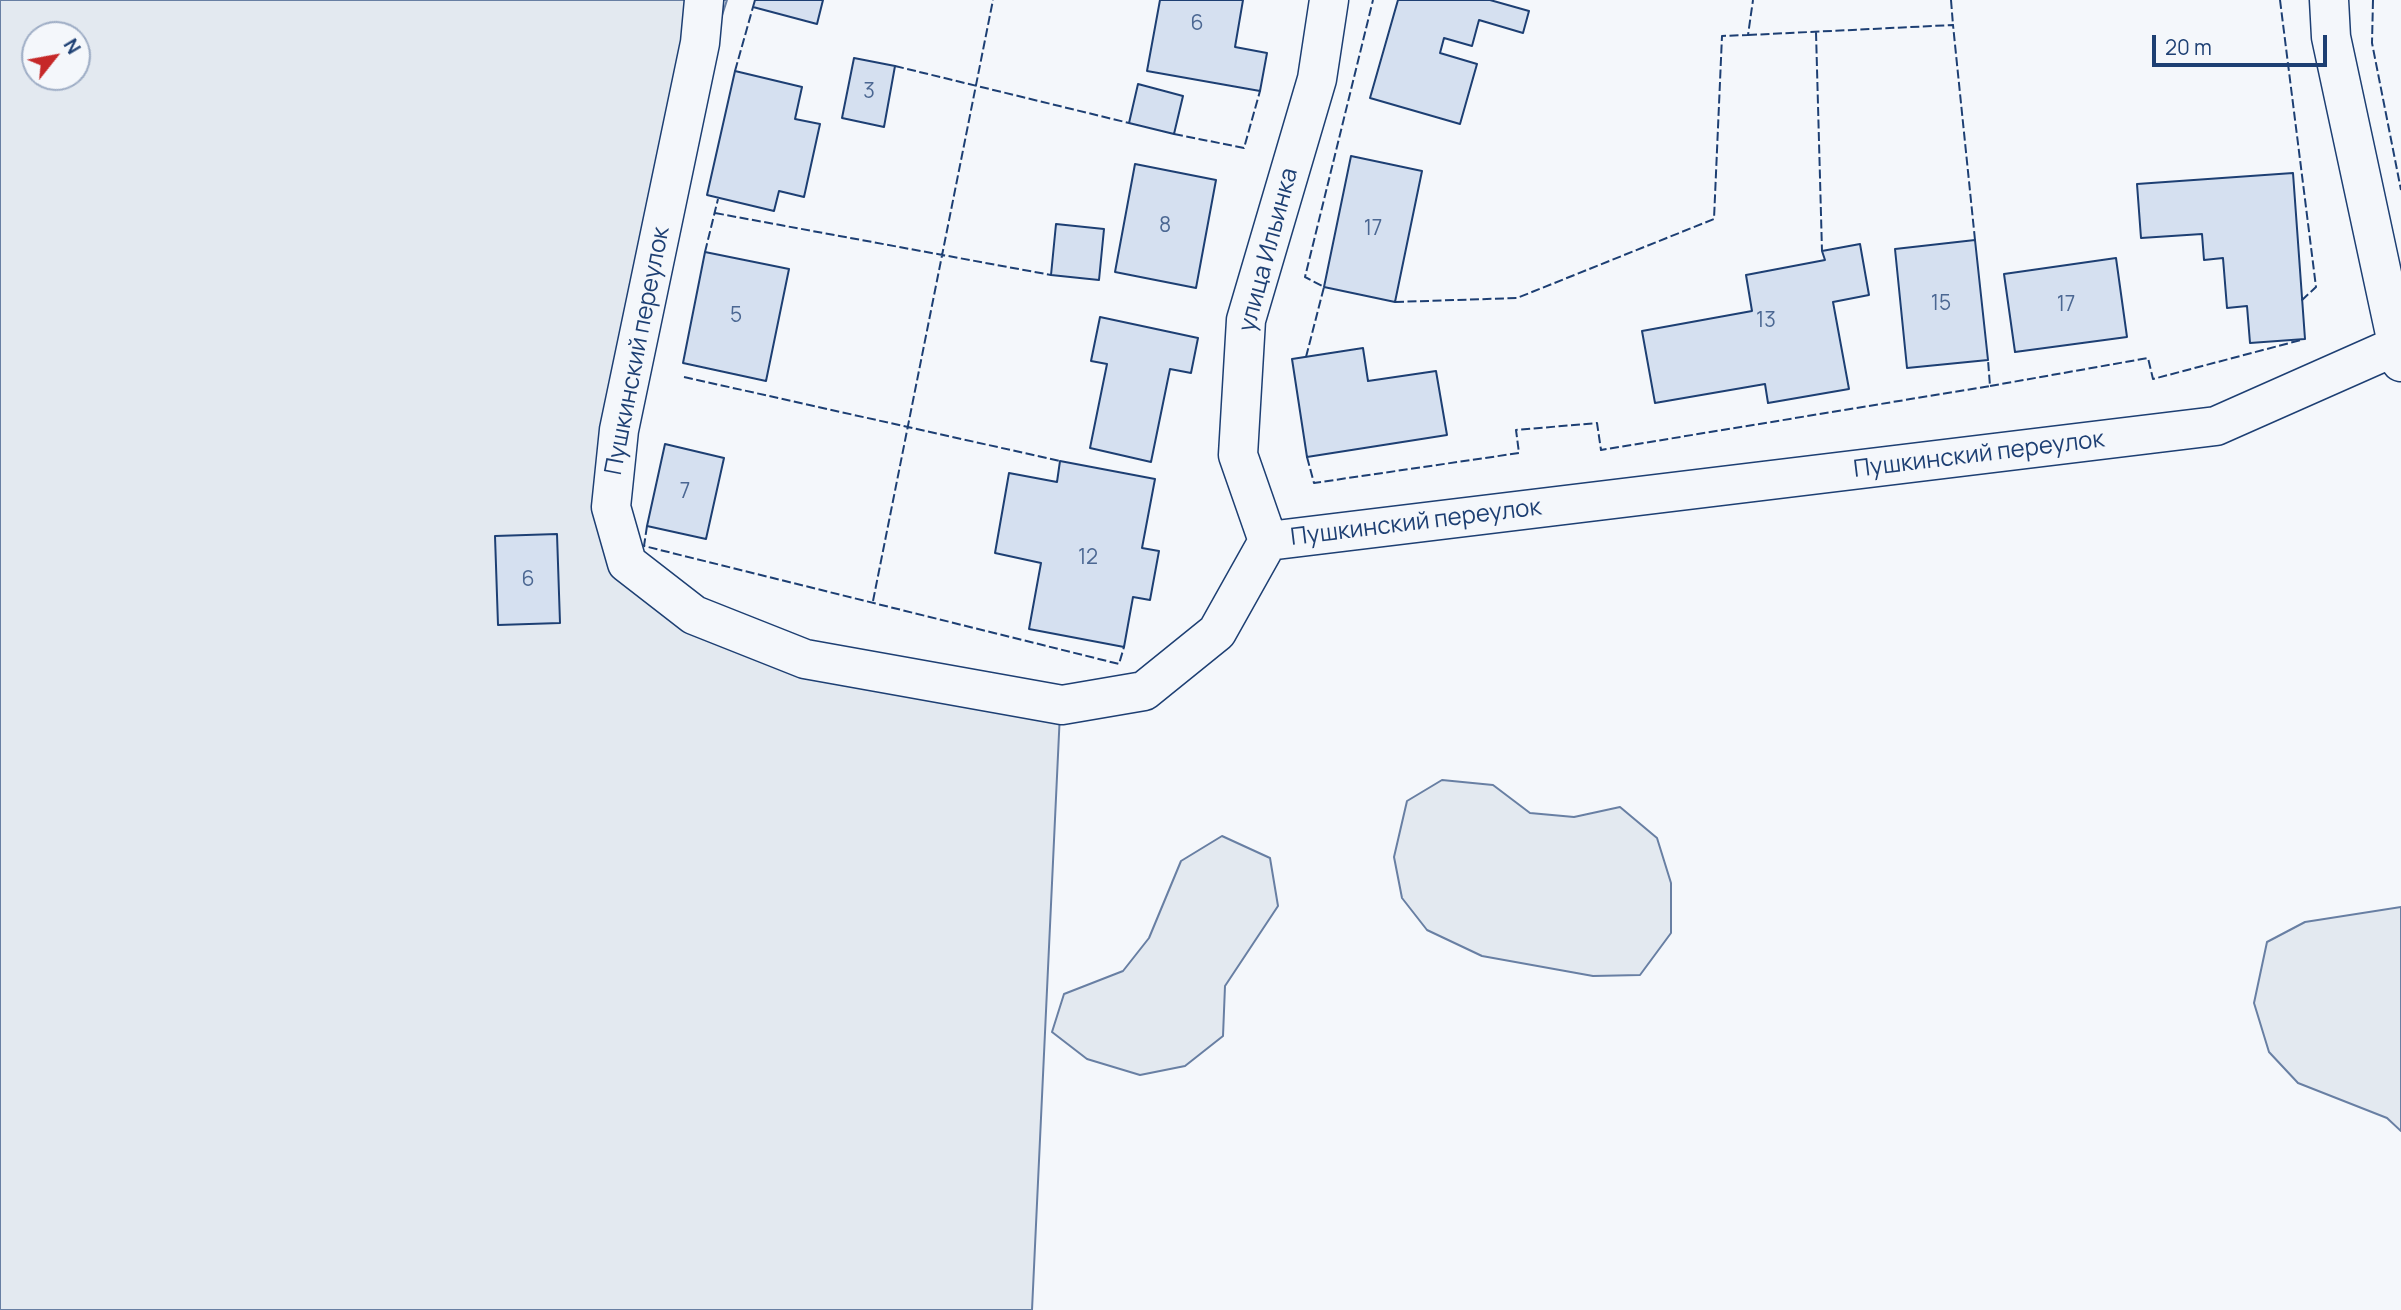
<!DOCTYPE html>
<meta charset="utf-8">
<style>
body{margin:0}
#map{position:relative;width:2401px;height:1310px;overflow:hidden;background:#f4f7fb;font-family:Manrope,sans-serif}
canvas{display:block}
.north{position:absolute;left:21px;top:21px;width:70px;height:70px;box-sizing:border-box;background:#f4f7fb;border:2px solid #9eadc5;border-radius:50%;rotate:59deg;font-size:19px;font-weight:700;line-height:28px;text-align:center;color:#1d3f73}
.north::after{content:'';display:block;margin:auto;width:24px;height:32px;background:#c62828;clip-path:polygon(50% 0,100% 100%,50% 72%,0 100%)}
.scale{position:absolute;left:2152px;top:35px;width:175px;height:32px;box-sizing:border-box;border:4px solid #1d3f73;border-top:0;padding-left:9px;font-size:21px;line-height:24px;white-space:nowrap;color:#1d3f73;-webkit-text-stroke:5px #f4f7fb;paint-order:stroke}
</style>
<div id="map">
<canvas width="2401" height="1310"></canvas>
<div class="north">N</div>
<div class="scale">20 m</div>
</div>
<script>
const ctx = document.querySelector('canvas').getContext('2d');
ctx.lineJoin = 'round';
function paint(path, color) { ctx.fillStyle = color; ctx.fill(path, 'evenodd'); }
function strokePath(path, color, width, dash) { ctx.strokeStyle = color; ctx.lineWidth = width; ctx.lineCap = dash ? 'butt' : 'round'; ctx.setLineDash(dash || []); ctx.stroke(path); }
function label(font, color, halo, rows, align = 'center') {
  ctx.font = font + ' Manrope,sans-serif'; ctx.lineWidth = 5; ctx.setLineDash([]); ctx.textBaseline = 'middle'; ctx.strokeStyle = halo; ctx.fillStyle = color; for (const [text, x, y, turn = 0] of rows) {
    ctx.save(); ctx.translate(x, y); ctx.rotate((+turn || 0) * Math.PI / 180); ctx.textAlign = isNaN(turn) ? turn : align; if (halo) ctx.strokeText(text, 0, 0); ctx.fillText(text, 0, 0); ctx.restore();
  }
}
const green = new Path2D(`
 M0 0H727L715 37 625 496 642 556 703 600 809 643 1061 691 1032 1310H0ZM35 35H77V77H35Z
 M1442 780 1493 785 1530 813 1574 817 1620 807 1657 838 1671 883V933L1640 975 1593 976 1482 956 1427 930 1402 898 1394 857 1407 801Z
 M1222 836 1270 858 1278 906 1225 986 1223 1036 1185 1066 1140 1075 1087 1059 1052 1032 1064 994 1123 971 1149 938 1181 861Z
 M2401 907V1131L2387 1118 2298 1083 2269 1052 2254 1003 2267 942 2305 922Z`);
const building = new Path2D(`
 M755 0H823L817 24 753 7Z
 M1160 0H1243L1235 47 1267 53 1260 91 1147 71Z
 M1398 0H1490L1529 11 1523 33 1479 20 1472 46 1444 38 1440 53 1477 64 1460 124 1370 98Z
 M854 58 895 66 884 127 842 118Z
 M735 71 802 87 795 119 820 124 804 197 779 191 774 211 707 195Z
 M1138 84 1183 96 1174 134 1129 123Z
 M1351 156 1422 171 1395 302 1324 287Z
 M1135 164 1216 180 1196 288 1115 272Z
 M2293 173 2305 339 2250 343 2247 306 2227 308 2223 258 2204 260 2202 234 2141 238 2137 184Z
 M1056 224 1104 229 1099 280 1051 275Z
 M1975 240 1988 360 1907 368 1895 249Z
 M1860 244 1869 295 1833 302 1849 389 1768 403 1765 384 1655 403 1642 331 1752 311 1746 275 1825 260 1822 251Z
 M705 252 789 269 766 381 683 363Z
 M2116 258 2127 337 2015 352 2004 274Z
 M1100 317 1198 338 1191 373 1170 369 1151 462 1090 448 1107 364 1091 361Z
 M1363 348 1368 381 1436 371 1447 435 1307 457 1292 359Z
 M665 444 724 458 706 539 647 526Z
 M1060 461 1155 479 1142 548 1159 551 1150 600 1133 597 1124 647 1029 629 1041 563 995 553 1009 473 1057 482Z
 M557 534 560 623 498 625 495 536Z`);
const minor = new Path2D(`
 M704 0 700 43 619 430 611 507 627 563 694 615 805 659 1062 705 1144 691 1217 632 1268 541 2216 426 2401 344
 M2329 0 2331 37 2401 362
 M1268 541 1238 455 1246 320 1317 79 1329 0`);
const fence = new Path2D(`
 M1951 0 1953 25
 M2280 0 2316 287 2301 301
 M2373 0 2372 43 2401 190
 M1816 32 1822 251
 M1748 35 1953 25 1975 240
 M895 66 1129 123
 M735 71 753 7
 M1174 134 1244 148 1260 91
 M715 213 1051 275
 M705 252 718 199
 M1395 302 1517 298 1714 219 1722 36 1748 35 1753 0
 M1306 357 1324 287 1305 277 1373 0
 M684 377 1060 461
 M1990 386 2148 358 2153 379 2301 340
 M1307 457 1314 483 1519 453 1516 430 1597 423 1601 450 1990 386 1988 360
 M647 526 644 546 1119 664 1124 647
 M873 601 993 0`);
const numberNames = [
 ["6",1197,24],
 ["3",869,92],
 ["8",1165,226],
 ["17",1373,229],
 ["15",1941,304],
 ["17",2066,305],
 ["5",736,316],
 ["13",1766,321],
 ["7",685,492],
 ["12",1088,558],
 ["6",528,580]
];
const streetNames = [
 ["улица Ильинка",1269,250,-75],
 ["Пушкинский переулок",638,351,-79],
 ["Пушкинский переулок",1979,455,-7],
 ["Пушкинский переулок",1416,523,-7]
];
paint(green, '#e3e9f0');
strokePath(green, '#687fa3', 2);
paint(building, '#d5e0f0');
strokePath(building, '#1d3f73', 2);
strokePath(minor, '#1d3f73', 41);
strokePath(minor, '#f4f7fb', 38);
strokePath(fence, '#1d3f73', 2, [9, 3.5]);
label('21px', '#4b6792', null, numberNames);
label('24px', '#1d3f73', '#f4f7fb', streetNames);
</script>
